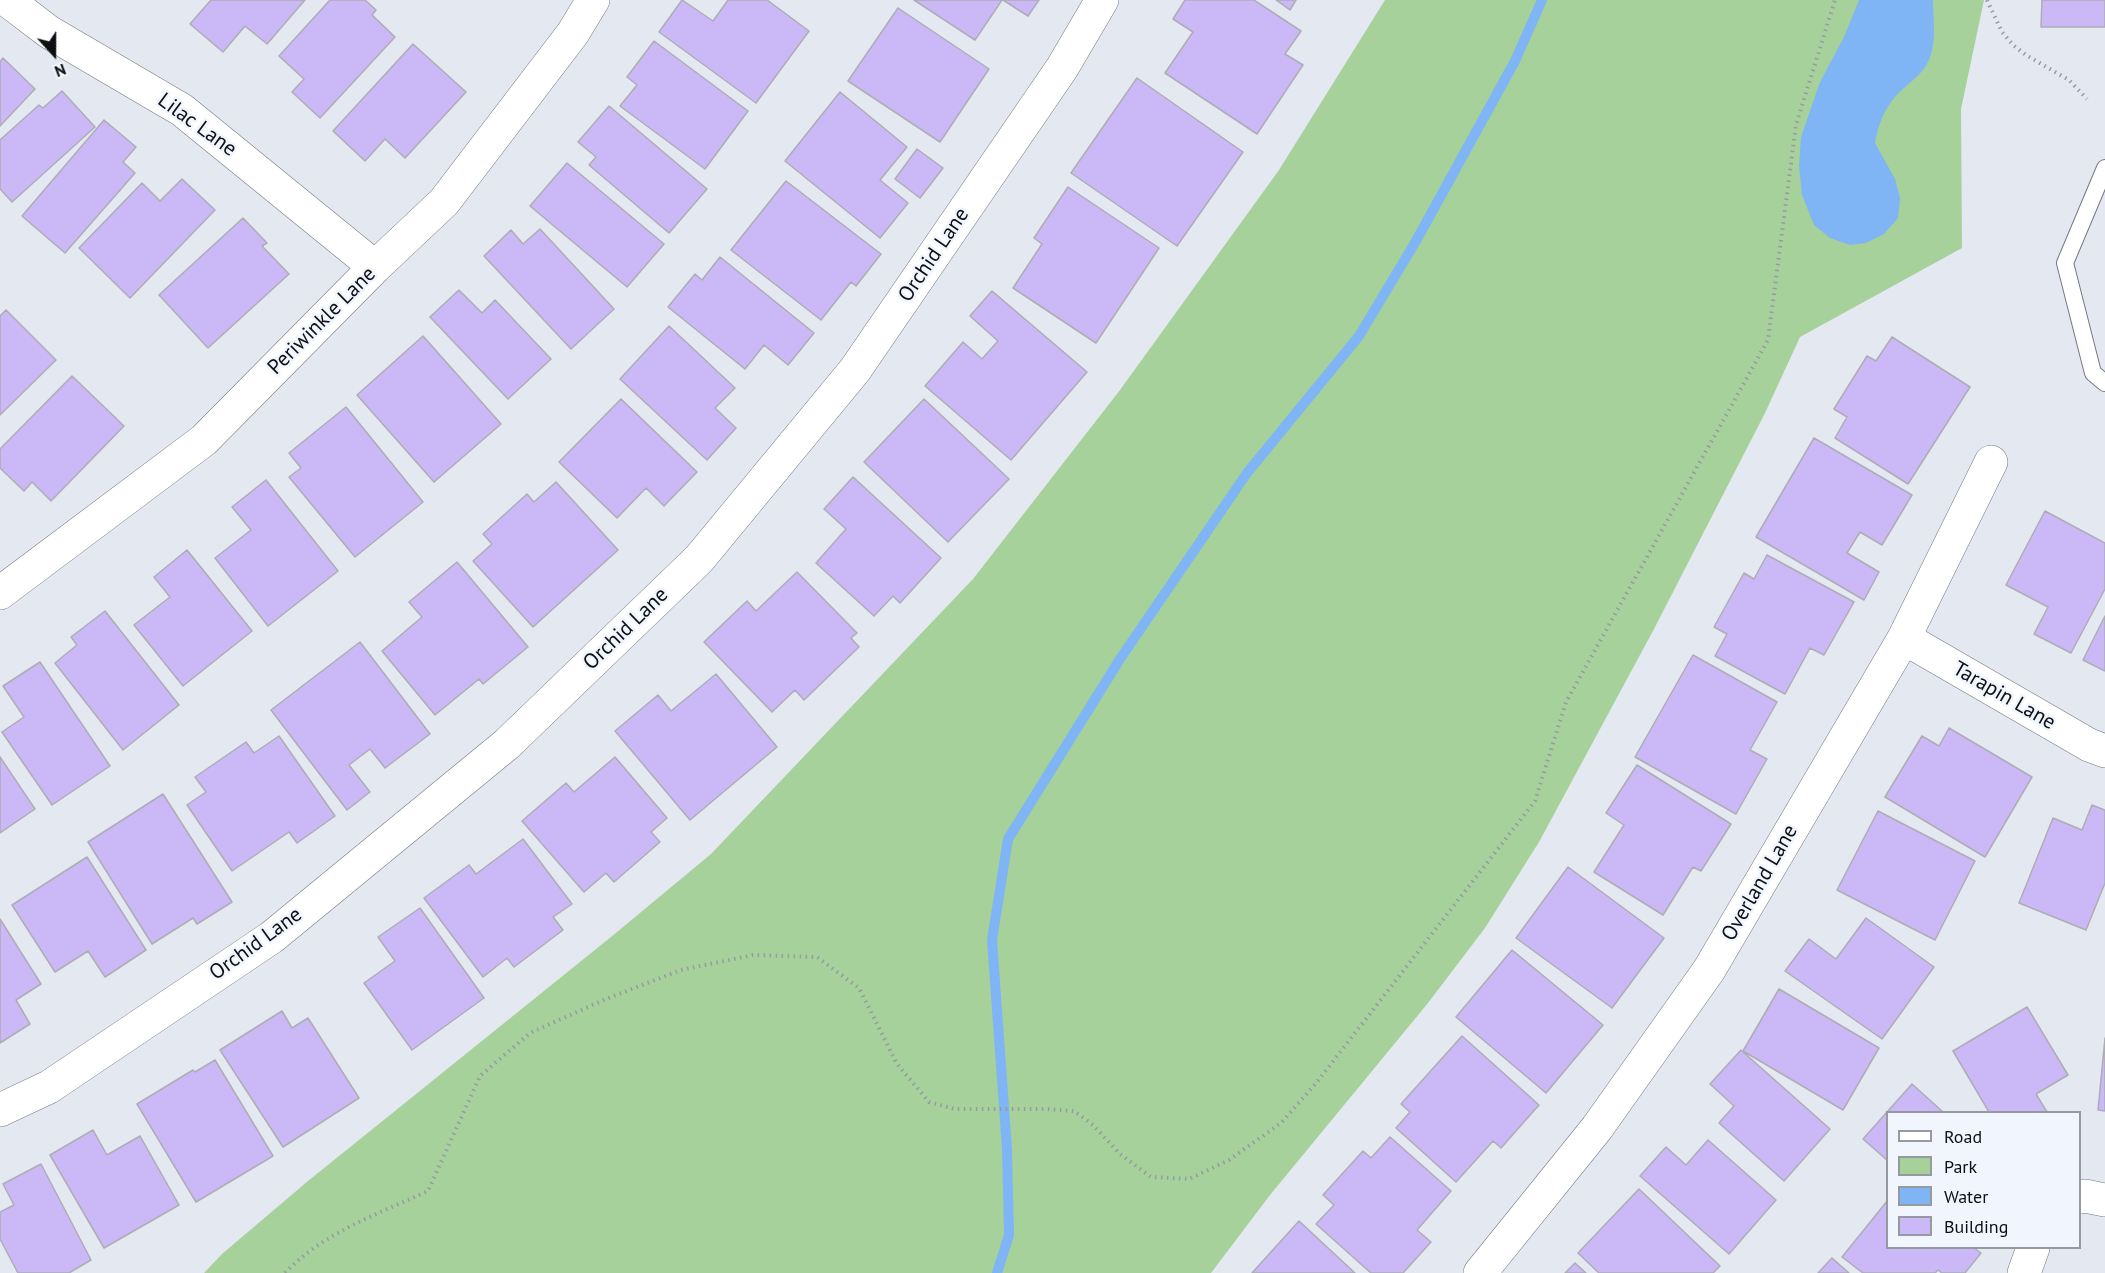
<!DOCTYPE html>
<style>
body{margin:0}
#map{position:relative;width:2105px;height:1273px;overflow:hidden;background:#e4e8f1;font-family:"PT Sans",sans-serif}
canvas{display:block}
.legend{position:absolute;left:1886px;top:1111px;width:195px;height:138px;box-sizing:border-box;background:#f1f6fe;border:2px solid #969aa0;margin:0;padding:8px 10px;list-style:none;font-size:18px;color:#0d0f12}
.legend li{display:flex;align-items:center;gap:12px;height:30px}
.legend b{width:30px;border:2px solid #969aa0}
.north{position:absolute;left:24px;top:24px;width:60px;height:60px;-webkit-text-stroke:4px #f1f6fe;paint-order:stroke;rotate:159deg;font-size:16px;font-weight:700;line-height:24px;text-align:center;color:#0d0f12}
.north::after{content:'';display:block;margin:auto;width:21px;height:27px;background:#0d0f12;clip-path:polygon(50% 0,100% 100%,50% 72%,0 100%)}
</style>
<div id="map">
<canvas width="2105" height="1273"></canvas>
<ul class="legend">
<li><b style="height:8px;background:#fff"></b>Road</li>
<li><b style="height:16px;background:#a6d19a"></b>Park</li>
<li><b style="height:16px;background:#7fb5f5"></b>Water</li>
<li><b style="height:16px;background:#cbb9f7"></b>Building</li>
</ul>
<div class="north">N</div>
</div>
<script>
const ctx = document.querySelector('canvas').getContext('2d');
ctx.lineJoin = 'round';
function paint(path, color) { ctx.fillStyle = color; ctx.fill(path, 'evenodd'); }
function strokePath(path, color, width, dash) { ctx.strokeStyle = color; ctx.lineWidth = width; ctx.lineCap = dash ? 'butt' : 'round'; ctx.setLineDash(dash || []); ctx.stroke(path); }
function label(font, color, halo, rows, align = 'center') {
  ctx.font = font + ' "PT Sans",sans-serif'; ctx.lineWidth = 5; ctx.setLineDash([]); ctx.textBaseline = 'middle'; ctx.strokeStyle = halo; ctx.fillStyle = color; for (const [text, x, y, turn = 0] of rows) {
    ctx.save(); ctx.translate(x, y); ctx.rotate((+turn || 0) * Math.PI / 180); ctx.textAlign = isNaN(turn) ? turn : align; if (halo) ctx.strokeText(text, 0, 0); ctx.fillText(text, 0, 0); ctx.restore();
  }
}
const green = new Path2D(`
 M1385 0H1984L1961 109 1962 248 1800 337 1765 413 1654 629 1539 842 1485 928 1428 1003 1270 1195 1211 1273H204L222 1254 308 1181 611 937 711 854 973 579 1120 390 1279 170Z`);
const water = new Path2D(`
 M1859 0H1933C1933 19 1937 41 1929 60 1922 76 1906 84 1895 97 1883 111 1878 126 1875 143L1895 179 1900 198 1898 218 1884 234 1866 243 1850 245 1830 238 1814 225 1802 195 1799 166 1801 137 1820 82 1844 37Z`);
const stream = new Path2D(`
 M997 1273 1009 1235 1007 1149 992 940 1008 839 1120 659 1247 473 1359 336 1416 241 1515 61 1542 0`);
const building = new Path2D(`
 M211 0H305L267 44 245 26 223 52 190 24Z
 M330 0H365L376 10 372 15 395 37 320 118 292 92 304 79 279 56Z
 M682 0 713 21 728 0H767L809 31 756 103 659 32Z
 M914 0H1002L975 40Z
 M1003 0H1039L1028 16Z
 M1185 0H1254L1301 31 1285 54 1303 65 1257 134 1165 73 1193 32 1173 19Z
 M1276 0H1296L1290 10Z
 M2042 0H2105V27H2041Z
 M898 8 989 69 940 142 848 81Z
 M654 41 748 111 705 169 620 106 637 85 627 77Z
 M413 44 466 92 405 158 385 139 365 161 333 131Z
 M3 58 35 89 0 126V62Z
 M1137 78 1243 152 1177 246 1071 173Z
 M62 91 95 127 12 202 0 189V140L39 105 43 108Z
 M840 92 907 147 880 180 908 203 880 238 785 161Z
 M609 106 707 189 669 233 589 165 596 157 578 142Z
 M104 120 136 147 123 162 135 173 65 253 22 216Z
 M917 149 943 168 920 198 895 179Z
 M567 163 664 244 627 287 530 206Z
 M182 179 215 210 130 298 79 248 142 183 160 201Z
 M786 181 881 254 856 286 851 282 821 320 731 250Z
 M1068 187 1159 248 1096 343 1013 288 1042 244 1034 238Z
 M243 218 267 243 262 246 289 274 208 348 159 295Z
 M540 229 614 309 571 349 484 256 511 230 523 244Z
 M720 257 814 333 788 365 764 345 745 369 668 307 695 274 702 280Z
 M459 290 482 313 495 300 551 359 508 399 430 317Z
 M992 291 1087 372 1011 460 925 386 963 342 982 359 998 341 970 316Z
 M6 310 56 360 0 415V316Z
 M669 326 735 388 715 408 736 428 707 460 620 379Z
 M423 336 501 424 434 482 357 395Z
 M1892 337 1970 387 1908 484 1835 438 1847 417 1834 409 1867 356 1876 361Z
 M72 376 124 426 51 501 32 482 24 491 0 468V449Z
 M621 399 697 472 664 506 646 488 617 518 559 462Z
 M924 399 1009 479 948 542 864 462Z
 M346 407 423 502 355 557 289 477 301 468 289 453Z
 M1814 438 1912 495 1882 545 1860 532 1847 553 1879 572 1864 600 1756 537Z
 M853 477 941 558 900 603 893 596 874 616 816 563 846 529 824 509Z
 M266 480 338 571 268 626 215 558 251 530 232 507Z
 M556 482 618 550 533 627 473 561 492 544 483 534 527 494 534 502Z
 M2045 511 2105 543V589L2071 653 2034 634 2048 607 2006 585Z
 M187 550 252 631 183 686 134 625 170 597 154 577Z
 M1767 555 1854 602 1824 655 1810 648 1785 694 1715 656 1727 634 1714 627 1744 573 1754 579Z
 M457 562 528 647 483 684 479 679 435 715 382 651 422 617 409 602Z
 M797 572 857 633 851 638 859 647 804 700 795 690 772 712 704 642 747 601 756 611Z
 M105 611 179 705 123 750 55 663 77 645 71 637Z
 M2105 616V671L2083 660Z
 M360 642 430 734 385 768 370 749 349 765 370 792 347 810 271 710Z
 M1693 655 1777 702 1750 750 1767 759 1736 814 1635 757Z
 M40 662 110 766 52 805 2 732 24 717 3 686Z
 M716 674 777 747 690 820 615 731 658 695 671 711Z
 M1949 728 2032 777 1985 857 1885 797 1922 736 1939 746Z
 M279 736 335 816 297 843 289 832 232 871 187 805 206 792 195 777 246 742 254 753Z
 M0 757 35 809 0 833Z
 M615 757 667 818 651 832 660 842 614 882 606 873 584 892 522 821 566 783 574 792Z
 M1637 765 1731 824 1701 871 1693 867 1663 915 1594 872 1624 825 1606 813Z
 M163 794 232 902 197 924 193 918 152 944 88 842Z
 M2092 805 2105 810V883L2086 930 2019 903 2053 818 2082 830Z
 M1878 811 1975 861 1935 940 1837 890Z
 M523 839 572 904 553 917 563 930 514 967 507 958 483 977 424 898 469 865 476 874Z
 M87 857 146 950 105 977 88 951 55 972 12 905Z
 M1568 867 1664 938 1612 1008 1516 938Z
 M420 908 484 998 412 1050 364 983 395 961 378 937Z
 M1866 918 1934 967 1882 1039 1785 971 1809 939 1836 959Z
 M0 919 41 984 16 1000 30 1024 0 1043Z
 M1512 950 1603 1025 1546 1093 1456 1017Z
 M1779 989 1879 1048 1843 1110 1743 1051Z
 M2027 1007 2068 1075 2036 1094 2047 1112H1989L1953 1051Z
 M282 1011 292 1028 308 1018 359 1098 283 1147 220 1050Z
 M1462 1036 1539 1105 1501 1148 1493 1141 1456 1182 1396 1128 1410 1112 1401 1104Z
 M2105 1038V1111L2098 1110Z
 M1741 1050 1830 1129 1784 1181 1719 1123 1734 1106 1710 1084Z
 M215 1060 273 1156 196 1202 137 1104 193 1070 195 1072Z
 M1912 1084 1943 1112H1888V1161L1863 1139Z
 M93 1130 107 1155 140 1136 179 1205 104 1248 50 1155Z
 M1390 1137 1451 1191 1417 1230 1431 1242 1403 1273H1371L1316 1224 1334 1205 1323 1195 1363 1151 1371 1158Z
 M1708 1140 1776 1200 1729 1254 1640 1176 1666 1147 1686 1165Z
 M41 1164 91 1260 69 1273H18L0 1239V1212L14 1205 3 1184Z
 M1639 1189 1720 1266 1713 1273H1599L1578 1253Z
 M1888 1200V1248H1974L1981 1253 1965 1273H1942L1938 1270 1935 1273H1863L1842 1257Z
 M1299 1221 1355 1273H1252Z
 M1832 1258 1849 1273H1818Z
 M1575 1263 1586 1273H1565Z`);
const path = new Path2D(`
 M1987 0 2002 32 2013 45 2026 55 2069 80 2087 99
 M285 1273C324 1232 378 1214 428 1191L480 1076 530 1033 606 999 681 970 753 955 817 957 859 988 897 1064 929 1102 955 1109H1045L1074 1111 1093 1125 1120 1154 1151 1177 1189 1179 1229 1160 1281 1123 1317 1082 1535 801 1566 702 1768 340 1796 125 1835 0`);
const lane = new Path2D(`
 M2105 168 2065 263 2093 373 2105 383`);
const street = new Path2D(`
 M7 0 49 32 182 110 375 267
 M0 593 204 440 375 267 444 202 573 33 593 0
 M1904 638 2089 745 2105 751
 M0 1110 49 1087 272 937 507 744 699 559 855 370 1062 68 1102 0
 M2080 1197 2085 1196 2105 1200
 M1480 1273 1597 1128 1709 970 1904 638 1991 462
 M2024 1273 2033 1248`);
const streetNames = [
 ["Lilac Lane",197,125,36],
 ["Orchid Lane",934,255,-56],
 ["Periwinkle Lane",322,321,-45],
 ["Orchid Lane",626,629,-44],
 ["Tarapin Lane",2004,696,30],
 ["Overland Lane",1760,883,-60],
 ["Orchid Lane",256,944,-36]
];
paint(green, '#a6d19a');
paint(water, '#7fb5f5');
strokePath(stream, '#7fb5f5', 10);
paint(building, '#cbb9f7');
strokePath(building, '#aeacb5', 1.5);
strokePath(lane, '#757981', 18);
strokePath(street, '#757981', 34);
strokePath(path, '#979aa1', 4, [1.5, 4.5]);
strokePath(lane, '#fff', 16);
strokePath(street, '#fff', 33);
label('21px', '#0d0f12', '#f1f6fe', streetNames);
</script>
